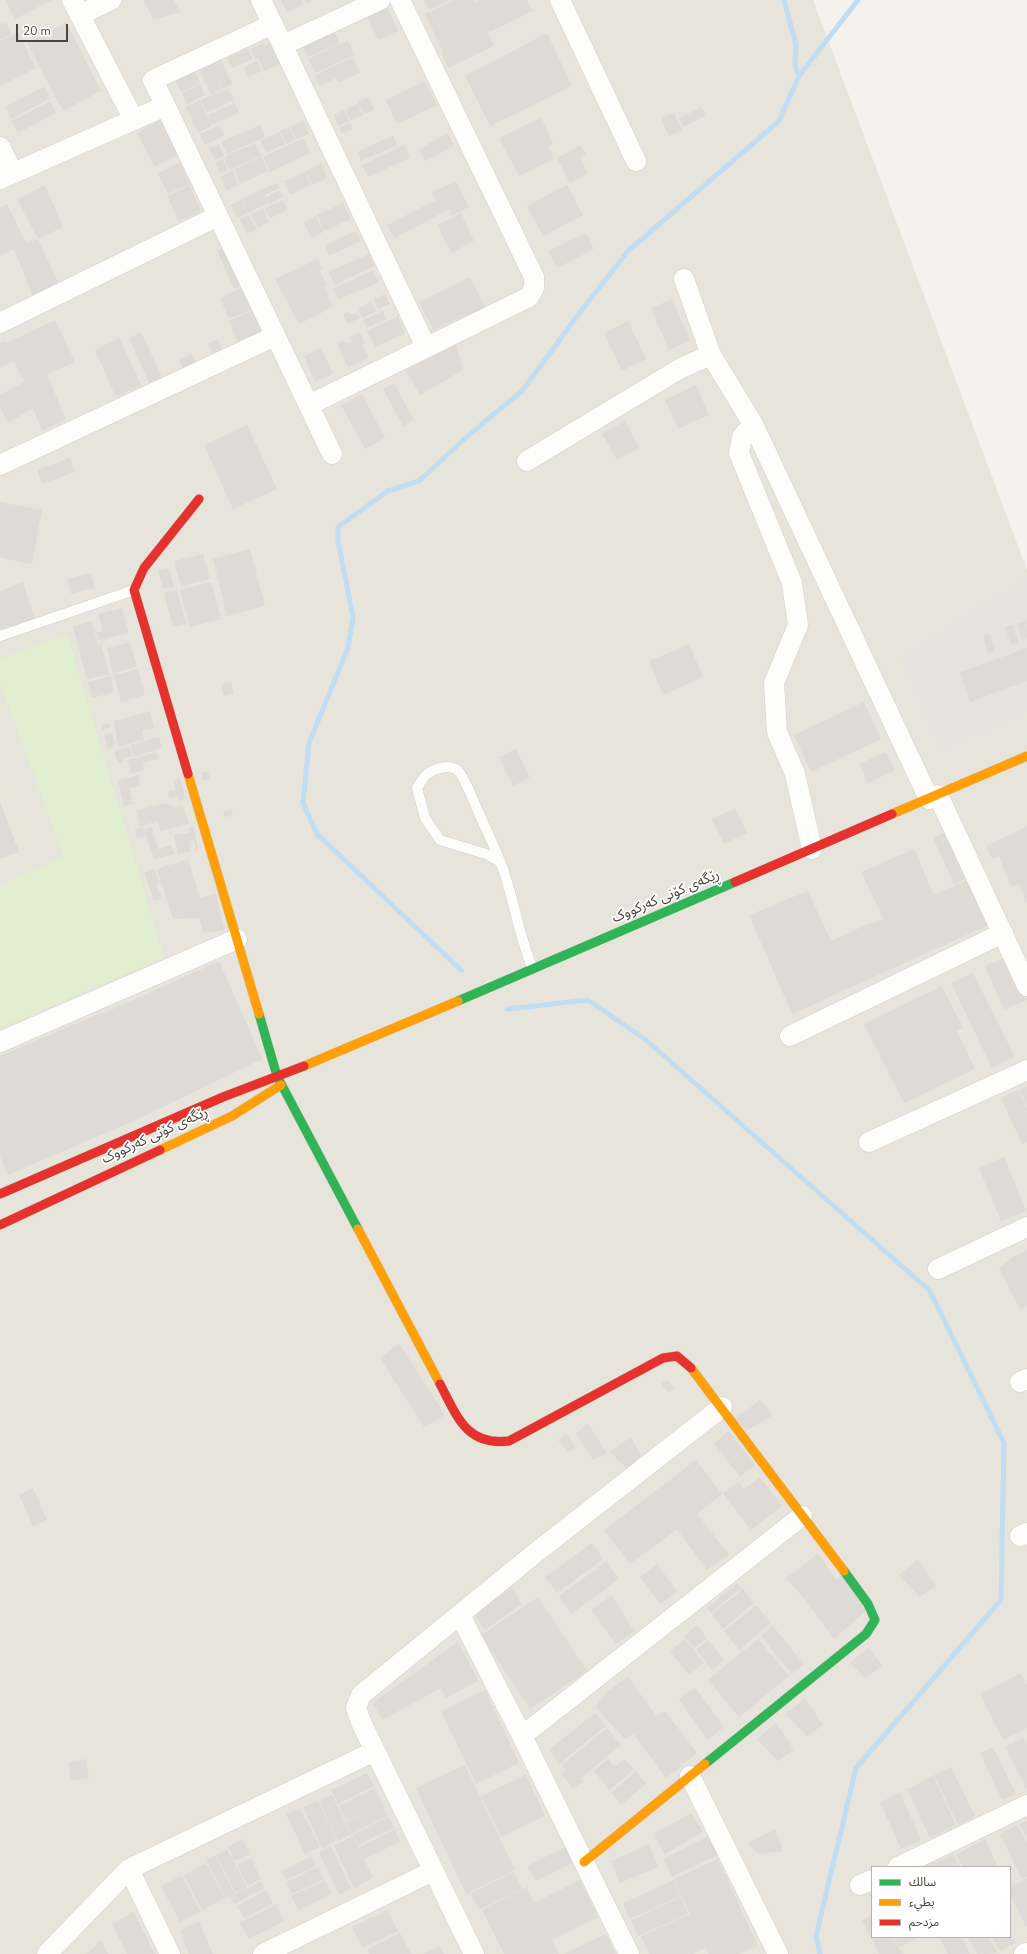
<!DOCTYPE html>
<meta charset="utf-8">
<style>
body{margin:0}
#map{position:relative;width:1027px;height:1954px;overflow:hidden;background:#f4f2ee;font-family:"Nunito Sans","Noto Sans Arabic",sans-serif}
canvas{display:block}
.legend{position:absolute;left:871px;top:1866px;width:140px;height:72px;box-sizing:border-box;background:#fff;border:1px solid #b7b4b0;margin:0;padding:5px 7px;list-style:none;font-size:12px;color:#4b4439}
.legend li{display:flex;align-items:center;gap:8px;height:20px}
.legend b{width:20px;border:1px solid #b7b4b0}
.scale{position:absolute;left:16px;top:24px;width:52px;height:18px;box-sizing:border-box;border:2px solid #4b4439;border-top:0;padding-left:5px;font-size:12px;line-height:14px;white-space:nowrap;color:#4b4439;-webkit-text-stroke:3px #fff;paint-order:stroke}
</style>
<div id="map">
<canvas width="1027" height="1954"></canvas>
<ul class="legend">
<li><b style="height:5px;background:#30b455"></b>سالك</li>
<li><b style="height:5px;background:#ff9f0a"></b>بطيء</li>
<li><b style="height:5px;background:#e5322d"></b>مزدحم</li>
</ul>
<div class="scale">20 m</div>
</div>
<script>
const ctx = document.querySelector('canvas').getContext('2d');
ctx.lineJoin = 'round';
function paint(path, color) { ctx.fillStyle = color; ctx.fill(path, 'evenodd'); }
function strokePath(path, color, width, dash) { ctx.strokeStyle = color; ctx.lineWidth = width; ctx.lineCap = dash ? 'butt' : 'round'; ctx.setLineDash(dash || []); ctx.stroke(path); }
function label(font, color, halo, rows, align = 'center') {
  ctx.font = font + ' "Nunito Sans","Noto Sans Arabic",sans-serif'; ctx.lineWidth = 3.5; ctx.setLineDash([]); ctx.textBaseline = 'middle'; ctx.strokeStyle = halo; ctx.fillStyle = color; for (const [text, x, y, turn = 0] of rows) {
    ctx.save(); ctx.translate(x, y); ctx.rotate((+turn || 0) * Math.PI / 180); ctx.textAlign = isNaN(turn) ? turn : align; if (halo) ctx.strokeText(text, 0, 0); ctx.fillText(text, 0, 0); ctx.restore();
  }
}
const residential = new Path2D(`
 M0 0H813L1027 570V1954H0ZM872 1867H1010V1937H872Z`);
const industrial = new Path2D(`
 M1027 577V712L943 750 900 658Z`);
const education = new Path2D(`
 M0 748 40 853 0 871Z`);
const green = new Path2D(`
 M67 634 164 957 0 1028V885L64 857 0 683V659Z`);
const stream = new Path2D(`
 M799 76 858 0
 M461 970 317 834 303 803 309 743 348 648 353 617 338 541V527L388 491 419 481 470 434 522 391 581 311 628 251 779 121 799 76 795 65 796 45 784 0
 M507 1009 588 1000 646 1040 930 1291 1004 1443 1001 1600 856 1768 816 1936 820 1954`);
const building = new Path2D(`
 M5 0H52L15 19Z
 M144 0H174L181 12 153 20Z
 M281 0H301L303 4 287 12Z
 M304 0H314L306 4Z
 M424 0H450L429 10Z
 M454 0H474L475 3 481 0H527L533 11 490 32 486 26 489 33H487L494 46 449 68 442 55 444 54 425 14Z
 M386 5 398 31 378 40 366 14Z
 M6 22 12 34 0 40V25Z
 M66 22 101 91 63 111 27 43Z
 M333 29 340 43 308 57 302 43Z
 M18 32 36 68 0 86V41Z
 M547 33 572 86 490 126 465 76Z
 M348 40 355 55 315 73 308 59Z
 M276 41 285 61 264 71 258 57 255 59 251 49 264 43 265 46Z
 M248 49 253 59 232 68 227 58Z
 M353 57 360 73 338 83 336 78 320 86 315 75Z
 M207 60 210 65 221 60 232 84 223 89 216 75 222 89 211 95 197 65Z
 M257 61 262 71 248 77 244 67Z
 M194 70 200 83 181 92 175 79Z
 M425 81 437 105 397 124 386 100Z
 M200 84 205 95 187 104 182 93Z
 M44 87 50 99 11 119 5 107Z
 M228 88 234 100 207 113 201 100Z
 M369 97 374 110 364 114 358 102Z
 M200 100 212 126 198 133 186 107Z
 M50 101 56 113 18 133 11 121Z
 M235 103 239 113 212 125 208 115Z
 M358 104 363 115 351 121 345 110Z
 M702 107 706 116 683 127 679 118Z
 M344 110 349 121 338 126 333 115Z
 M674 113 682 130 669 136 661 118Z
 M541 117 553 144 548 146 554 159 519 176 499 138Z
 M160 120 180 155 154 166 137 133Z
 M303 120 309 134 296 140 290 126Z
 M350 123 353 129 342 134 339 128Z
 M219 125 224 136 205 145 200 134Z
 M260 125 265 137 227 154 221 142Z
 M289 127 295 140 286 144 280 131Z
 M279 132 285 144 266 153 260 141Z
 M448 133 454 146 425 161 419 149Z
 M393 135 397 145 361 161 357 152Z
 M304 138 310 153 270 172 263 157Z
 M255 143 261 156 229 170 224 157Z
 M219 144 224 156 215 160 209 148Z
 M404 145 410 158 368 177 362 165Z
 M581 145 586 155 580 158 588 173 570 183 557 158Z
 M261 157 268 171 241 184 234 169Z
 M223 159 228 170 220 174 215 162Z
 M180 163 190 184 168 194 158 173Z
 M321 164 327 178 312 185 306 171Z
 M232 171 239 185 226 190 220 177Z
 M305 172 311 185 290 195 284 181Z
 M456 181 469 207 453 215 450 209 394 238 387 225 436 200 431 193Z
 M277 183 280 188 265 195 268 203 248 213 241 199Z
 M45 185 63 227 38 239 17 199Z
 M190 185 201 211 179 221 167 196Z
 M567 185 583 215 543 236 527 206Z
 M280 190 283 197 269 204 266 197Z
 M241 200 247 213 237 218 231 205Z
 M283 200 287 210 270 218 265 208Z
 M343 203 351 219 324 231 317 215Z
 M7 204 26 243 38 239 59 284 33 297 14 249 0 256V207Z
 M263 208 269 222 258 228 251 214Z
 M461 213 474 241 451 253 437 225Z
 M249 215 256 229 247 234 240 219Z
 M316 216 323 232 311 238 304 222Z
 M356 231 361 241 329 256 325 245Z
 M586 233 594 249 557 268 548 251Z
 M229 246 246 284 234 289 217 251Z
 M369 254 375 266 334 285 329 272Z
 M318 259 323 270 320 271 327 286 324 287 333 307 299 324 275 279Z
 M373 270 379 282 338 300 333 289Z
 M470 277 485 307 433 330 419 302Z
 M246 285 256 307 229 319 220 298Z
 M385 294 390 304 378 309 374 299Z
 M672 299 690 341 669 350 651 308Z
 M371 302 376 311 362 318 358 308Z
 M257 308 264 334 239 345 229 321Z
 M383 311 387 319 367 328 363 320Z
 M349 312 351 315 356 313 359 318 348 324 343 314Z
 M398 316 405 333 375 347 367 331Z
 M55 320 75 362 47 374 66 420 42 431 33 408 8 423 0 407V395L24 382 14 361 0 368V343L5 341 6 343Z
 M628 321 646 359 622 371 604 333Z
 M141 332 163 379 150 385 129 338Z
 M360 332 365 343 362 344 368 358 348 368 337 343 344 340 347 344 351 342 350 337Z
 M119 338 141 385 116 397 95 350Z
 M218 339 224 352 214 357 208 343Z
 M456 345 463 370 420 395 406 370Z
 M321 348 333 374 315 382 304 356Z
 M192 354 197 364 184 370 179 360Z
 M394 383 414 420 403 426 383 389Z
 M696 385 709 415 678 429 665 400Z
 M362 394 385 438 365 449 341 405Z
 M625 421 639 448 617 460 602 434Z
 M247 425 277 489 233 509 204 445Z
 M70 458 75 472 42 484 37 470Z
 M0 502 42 510 32 564 0 558Z
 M250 549 265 606 227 616 213 559Z
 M203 554 210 579 181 586 174 561Z
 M169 568 174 587 163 589 158 570Z
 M91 573 95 588 71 594 67 579Z
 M23 582 35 620 0 633V591Z
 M211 582 221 619 190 627 180 590Z
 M177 590 186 624 173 627 164 593Z
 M122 608 129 633 99 640 97 632 103 631 98 614Z
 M92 621 98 645 101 644 109 674 87 680 73 626Z
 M1026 621 1027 637 1022 639 1018 623Z
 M1013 625 1019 642 1011 645 1005 627Z
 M990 634 995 651 988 653 983 636Z
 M130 642 137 667 113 673 107 648Z
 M689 644 703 677 663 695 649 661Z
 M1027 648V681L970 702 960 672Z
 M138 669 145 695 121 702 114 675Z
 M110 676 114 692 92 698 88 682Z
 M231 682 234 694 224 696 221 685Z
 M864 702 881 739 811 772 794 735Z
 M150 711 154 729 142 731 144 740 118 747 114 721Z
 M110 723 111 728 102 730 101 725Z
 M112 733 115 744 108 751 104 735Z
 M159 737 162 748 134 757 130 745Z
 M129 747 132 756 123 759 122 762 118 763 114 751Z
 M516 749 530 777 513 786 499 757Z
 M156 752 159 759 143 763 144 770 131 774 127 760Z
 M886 752 895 770 868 783 859 764Z
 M208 771 210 779 203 781 201 773Z
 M138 775 140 786 129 788 133 804 124 806 118 780Z
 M180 778 185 799 178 801 177 796 169 798 168 792 175 790 173 780Z
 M0 801 19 852 0 859Z
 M165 803 174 807 183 805 189 824 160 831 158 821 140 826 136 811Z
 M735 808 747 833 724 844 712 819Z
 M233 809 231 816 223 817 224 811Z
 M1027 826V904L1019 884 1011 887 999 856 992 859 986 846Z
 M143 827 145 837 136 838 135 829Z
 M152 827 158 849 171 845 174 854 154 860 144 829Z
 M194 827 198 850 196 851 194 840 189 841 191 851 178 854 174 835 189 833 188 828Z
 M950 830 971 876 954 884 933 838Z
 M914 849 934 895 972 878 993 923 792 1014 749 915 808 891 831 941 866 925 884 920 861 872Z
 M188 859 200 898 216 893 224 930 204 933 199 918 173 919 157 869Z
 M154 869 159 882 156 884 162 898 154 901 144 873Z
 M1008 956 1027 1000 1004 1010 985 966Z
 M219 961 262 1059 147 1115 8 1175 0 1156V1056L101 1013 100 1015Z
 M973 973 1015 1057 992 1068 951 983Z
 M942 986 963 1028 957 1031 975 1069 904 1103 864 1024Z
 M1027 1087V1107L1020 1090Z
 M1018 1090 1027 1110V1142L1022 1144 1001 1098Z
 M1004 1157 1026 1211 1001 1221 979 1168Z
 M1027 1250V1306L1020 1310 999 1268 1015 1256Z
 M399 1343 445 1415 424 1427 380 1358Z
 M668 1380 675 1390 667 1392 661 1383Z
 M760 1400 773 1415 746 1431 736 1418Z
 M588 1423 607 1454 593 1460 576 1433Z
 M729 1431 755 1465 740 1477 714 1443Z
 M566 1434 575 1447 568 1452 558 1440Z
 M631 1437 641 1456 627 1469 610 1452Z
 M696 1460 722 1494 697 1514 729 1555 707 1570 677 1529 630 1564 604 1530Z
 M760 1477 782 1506 751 1530 723 1493 738 1482 744 1489Z
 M33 1488 47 1520 33 1526 19 1495Z
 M592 1543 603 1559 557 1593 545 1577Z
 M818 1553 836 1580 847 1571 873 1605 834 1639 806 1601 786 1578 799 1569Z
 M918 1559 936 1586 920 1597 899 1575Z
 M606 1562 619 1579 571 1614 559 1596Z
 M657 1564 677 1591 660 1604 640 1577Z
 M737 1583 741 1588 711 1613 707 1608Z
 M512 1588 522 1604 485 1630 474 1614Z
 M743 1589 754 1603 723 1629 712 1614Z
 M612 1595 634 1632 616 1644 591 1610Z
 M538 1597 587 1671 530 1709 481 1635Z
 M756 1605 771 1622 739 1650 724 1631Z
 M697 1625 707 1638 694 1648 684 1636Z
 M773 1626 804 1664 792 1674 761 1636Z
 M685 1639 704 1663 689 1675 670 1651Z
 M758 1639 789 1676 739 1717 708 1680Z
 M708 1640 724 1660 712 1670 696 1650Z
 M458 1642 479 1681 446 1698 441 1688 382 1720 373 1703Z
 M869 1647 882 1666 865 1678 850 1663Z
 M1021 1673 1027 1685V1728L1003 1740 980 1694Z
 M628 1677 657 1717 665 1711 697 1753 682 1765 650 1723 682 1766 666 1778 634 1735 639 1731 625 1739 595 1707 608 1691Z
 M695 1687 724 1727 707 1740 679 1699Z
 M485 1690 519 1763 476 1784 441 1711Z
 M805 1698 823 1725 807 1736 786 1714Z
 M595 1713 606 1726 559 1764 549 1750Z
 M776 1723 794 1750 778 1761 757 1739Z
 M607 1728 621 1745 581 1778 583 1781 573 1789 561 1774 566 1770 562 1765Z
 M1023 1738 1027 1745V1789L1005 1747Z
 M993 1747 1016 1794 1002 1800 980 1753Z
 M86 1759 89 1778 71 1781 68 1762Z
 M608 1759 614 1767 625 1759 634 1770 609 1790 594 1771Z
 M465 1765 515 1870 466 1894 416 1788Z
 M951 1767 975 1816 958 1825 934 1775Z
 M636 1771 646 1784 621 1805 611 1793Z
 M367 1773 374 1786 338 1804 331 1790Z
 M526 1775 545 1816 501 1837 481 1796Z
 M933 1776 956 1825 930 1838 907 1789Z
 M375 1788 382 1804 346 1821 339 1806Z
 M900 1793 921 1840 901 1849 880 1802Z
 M332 1795 351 1834 338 1841 319 1801Z
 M318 1801 337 1840 322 1848 303 1807Z
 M382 1804 388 1816 352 1834 346 1822Z
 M300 1808 320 1847 305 1854 286 1814Z
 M691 1813 703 1832 665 1854 654 1834Z
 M388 1817 394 1828 358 1845 353 1835Z
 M1027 1821V1838L1020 1824Z
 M1017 1825 1027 1844V1877L1022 1879 1000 1834Z
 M395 1829 400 1842 364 1859 359 1847Z
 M775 1829 783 1851 758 1854 748 1843Z
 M710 1835 719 1854 672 1877 663 1859Z
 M353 1836 373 1878 354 1888 334 1846Z
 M242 1839 250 1854 235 1861 228 1847Z
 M985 1839 998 1867H963L956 1854Z
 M649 1844 658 1867 620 1883 611 1861Z
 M331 1846 351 1889 339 1895 319 1853Z
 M568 1846 577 1861 536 1881 527 1866Z
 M227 1849 247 1887 236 1893 216 1855Z
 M953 1854 960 1867H938L935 1863Z
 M215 1855 235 1894 226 1898 206 1860Z
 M312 1856 316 1866 286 1880 281 1871Z
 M251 1858 261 1879 248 1886 237 1865Z
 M718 1859 758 1946 739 1954H709L706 1948 693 1954H649L641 1936 690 1914 674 1879Z
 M934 1862 936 1867H923Z
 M206 1863 225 1898 202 1910 184 1875Z
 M318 1867 324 1879 292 1894 286 1882Z
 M514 1872 522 1889 479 1910 471 1893Z
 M182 1875 200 1912 180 1922 161 1886Z
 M1027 1878V1928L1010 1895V1886Z
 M325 1880 332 1894 298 1910 291 1896Z
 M580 1880 598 1917 552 1940 559 1954H504L482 1910 527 1887 534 1903Z
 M674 1880 681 1896 630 1919 623 1903Z
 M261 1881 265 1888 234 1904 230 1897Z
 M266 1890 273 1904 244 1918 237 1906Z
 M681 1897 688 1914 638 1936 631 1920Z
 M276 1904 284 1921 249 1939 240 1923Z
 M387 1910 398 1931 362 1948 352 1927Z
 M134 1912 155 1954H127L112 1924Z
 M872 1915V1937H893L902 1954H879L862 1920Z
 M199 1922 213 1954H189L180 1930Z
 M400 1933 411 1954H369L367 1950Z
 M606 1934 616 1954H564Z
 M1010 1934 1015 1943 1000 1951 992 1937H1010Z
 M894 1937H919L899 1947Z
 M939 1937H962L970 1954H948Z
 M968 1937H989L998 1953 977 1954Z
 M101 1940 108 1954H87Z
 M440 1946 444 1954H423Z`);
const lane = new Path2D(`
 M0 636 134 590
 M500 862 486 854 440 840 425 818 417 788C420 784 422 779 426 775 434 768 451 763 459 772 465 779 474 802 478 811 487 832 498 853 505 875 515 906 520 939 533 969`);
const street = new Path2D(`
 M72 0 134 120
 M261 0 426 347
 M560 0 636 161
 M80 15 111 0
 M273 24 153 80 332 454
 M283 45 380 0
 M0 147 13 173
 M0 179 165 106
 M684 279 711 355
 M0 323 218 216
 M309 405 529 297 534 288V277L400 0
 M753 424 742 437 739 453 792 583 798 625 774 683 777 732 795 774 812 849
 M527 461 681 368 711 355 753 424 929 799
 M0 465 275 336
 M938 795 1027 986
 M790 1036 1003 933
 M0 1042 237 939
 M869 1142 1027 1070
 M938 1269 1027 1227
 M1020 1382 1027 1379
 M1020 1536 1027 1533
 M460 1615 522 1736 629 1954
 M522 1736 802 1516
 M690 1776 778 1954
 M898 1867 1027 1805
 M129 1869 170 1954
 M860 1885 872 1880
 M47 1954 129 1869 375 1751
 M263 1954 433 1871
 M474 1954 361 1722 356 1708 361 1695 534 1554 722 1407
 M1024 1954 1027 1953`);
const fast = new Path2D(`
 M458 1001 735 882
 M259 1014 277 1076 358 1229
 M705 1764 866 1634 875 1620 868 1604 844 1571`);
const slow = new Path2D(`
 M188 774 259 1014
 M892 814 1027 756
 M304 1066 458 1001
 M160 1150 232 1116 281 1085
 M358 1229 440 1384
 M691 1368 844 1571
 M584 1862 705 1764`);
const jam = new Path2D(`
 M188 774 134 590 144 568 199 499
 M735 882 892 814
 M0 1194 223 1097 304 1066
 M0 1225 160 1150
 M440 1384C457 1416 466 1446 509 1441L663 1358 677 1356 691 1368`);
const streetNames = [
 ["ڕێگەی کۆنی کەرکووک",666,897,-23],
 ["ڕێگەی کۆنی کەرکووک",155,1136,-25]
];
paint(residential, '#e7e4dc');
paint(industrial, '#e6e2de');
paint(education, '#eae5da');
paint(green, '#e1eecf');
strokePath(stream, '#c0ddf1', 5);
paint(building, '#dedbd6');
strokePath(lane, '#d2d0cb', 11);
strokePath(street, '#d2d0cb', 21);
strokePath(fast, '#d3cfc5', 10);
strokePath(slow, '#d3cfc5', 10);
strokePath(jam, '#d3cfc5', 10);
strokePath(lane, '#fdfdfc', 10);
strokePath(street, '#fdfdfc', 20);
strokePath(fast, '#30b455', 9);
strokePath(slow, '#ff9f0a', 9);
strokePath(jam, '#e5322d', 9);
label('14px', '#4b4439', '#fff', streetNames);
</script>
